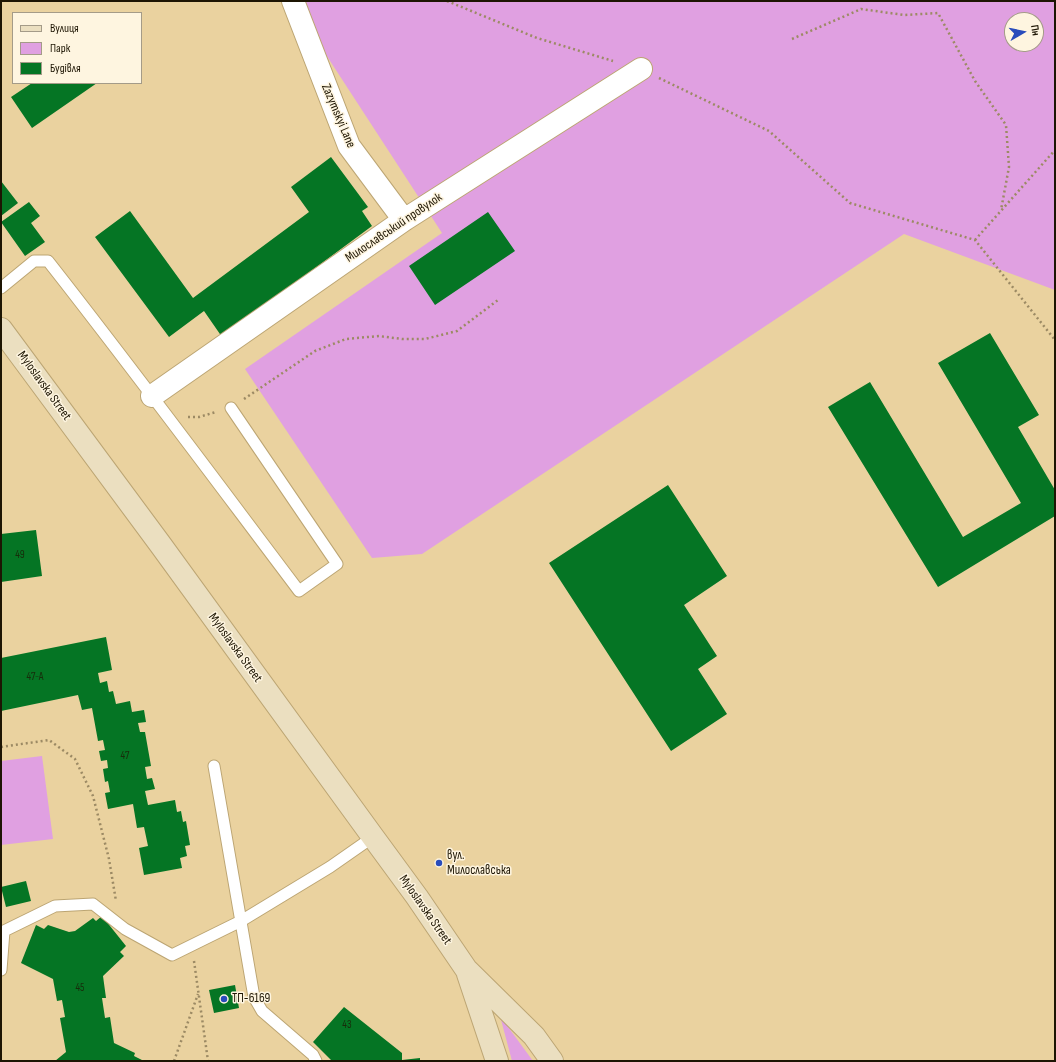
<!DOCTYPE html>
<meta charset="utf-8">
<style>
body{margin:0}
#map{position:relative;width:1056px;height:1062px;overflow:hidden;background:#ead29f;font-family:"Sofia Sans Condensed",sans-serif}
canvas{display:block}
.frame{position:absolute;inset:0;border:2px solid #1d1503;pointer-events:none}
.legend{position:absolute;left:12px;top:12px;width:130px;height:72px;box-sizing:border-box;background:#fef5e0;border:1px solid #a49b88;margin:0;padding:5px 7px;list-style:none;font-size:12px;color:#1d1503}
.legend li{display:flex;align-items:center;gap:8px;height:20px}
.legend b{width:20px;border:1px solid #a49b88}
.north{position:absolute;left:1004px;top:12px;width:40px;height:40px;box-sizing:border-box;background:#fef5e0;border:1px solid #a49b88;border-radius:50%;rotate:81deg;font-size:11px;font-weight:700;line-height:16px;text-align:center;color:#1d1503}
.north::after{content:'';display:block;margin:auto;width:14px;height:18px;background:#294cbb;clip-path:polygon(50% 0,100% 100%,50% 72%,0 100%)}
</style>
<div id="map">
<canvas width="1056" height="1062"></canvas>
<div class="frame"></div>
<ul class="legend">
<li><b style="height:5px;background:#ebdfc0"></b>Вулиця</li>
<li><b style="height:11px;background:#e0a0e1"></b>Парк</li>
<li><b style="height:11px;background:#057524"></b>Будівля</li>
</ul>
<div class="north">Пн</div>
</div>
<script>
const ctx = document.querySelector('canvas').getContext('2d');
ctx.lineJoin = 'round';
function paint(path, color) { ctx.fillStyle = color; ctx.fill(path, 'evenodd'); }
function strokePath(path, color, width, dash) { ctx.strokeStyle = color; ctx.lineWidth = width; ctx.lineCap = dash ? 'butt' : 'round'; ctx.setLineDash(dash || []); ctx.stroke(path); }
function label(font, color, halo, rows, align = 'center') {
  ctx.font = font + ' "Sofia Sans Condensed",sans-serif'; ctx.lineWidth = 3; ctx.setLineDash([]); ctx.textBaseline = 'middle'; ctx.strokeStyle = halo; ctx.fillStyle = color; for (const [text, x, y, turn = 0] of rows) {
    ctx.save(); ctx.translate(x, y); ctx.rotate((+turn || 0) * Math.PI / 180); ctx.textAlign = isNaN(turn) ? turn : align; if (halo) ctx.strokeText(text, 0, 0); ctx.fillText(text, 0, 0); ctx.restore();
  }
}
const green = new Path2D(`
 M291 1H1055V290L904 234 422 554 372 558 245 369 442 233ZM1012 20H1036V44H1012Z
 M42 756 53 839 1 845V761Z
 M500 1016 533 1061H512Z`);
const building = new Path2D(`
 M32 83H97L32 128 11 97Z
 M331 157 368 207 362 211 372 226 222 337 204 311 169 337 95 237 130 211 193 298 309 212 291 187Z
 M1 181 18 203 1 216Z
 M29 202 40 216 31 223 45 242 25 256 1 222Z
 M488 212 515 251 435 305 409 266Z
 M990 333 1039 415 1018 427 1055 490V516L938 587 828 407 870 382 963 537 1021 503 938 363Z
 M668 485 727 576 684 605 717 656 698 669 727 714 671 751 549 563Z
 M36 530 42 576 1 582V534Z
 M106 637 112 670 98 673 100 683 107 681 109 692 113 691 116 704 130 701 132 712 144 710 146 722 138 723 140 732H145L151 766 145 767 147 779 152 778 155 789 145 791 148 805 175 800 177 812 181 811 183 822 186 821 190 845 185 846 187 856 180 858 182 868 144 875 139 848 148 846 144 827 137 828 133 804 108 809 105 793 110 792 108 781 105 782 103 769 108 768 107 760 101 761 99 751 105 750 103 740 98 741 92 708 82 710 78 695 1 711V658Z
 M26 881 31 901 6 907 1 887Z
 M102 916 126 946 120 952 124 956 103 976 106 998H102L105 1018 110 1017 114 1043 135 1053 134 1056 144 1061H55L66 1052 60 1018 65 1017 62 1000 57 1001 53 979 21 963 36 925 44 929 48 925 69 932 75 931 93 918 96 921Z
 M235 985 239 1008 214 1013 209 990Z
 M344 1007 402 1053V1060L420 1058V1061H332L313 1042Z`);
const path = new Path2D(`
 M447 1 537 38 613 61
 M792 39 861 9 904 15 938 13 975 81 1006 125 1009 167 1001 210
 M659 78 769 131 850 203 975 240 1055 340
 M975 240 1055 150
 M244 399 315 351 346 339 379 336 402 339H425L457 331 498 300
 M188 417H199L216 412
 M1 747 49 740 75 759 93 796 109 859 116 901
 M194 961 208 1061
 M174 1061 198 994`);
const lane = new Path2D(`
 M1 288 34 261H48C133 369 216 481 299 591L337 564 231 408
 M214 766 254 997 262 1011 313 1055 316 1061
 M1 970 4 931 55 906 93 904 125 929 172 955 241 921 330 867 373 837`);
const street = new Path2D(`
 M293 1 349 146 404 220
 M152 396 404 220 641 69`);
const secondary = new Path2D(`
 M1 329 160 544 373 837 417 897 466 969 534 1036 552 1061
 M468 974 497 1061`);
const markers = [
 [439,863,4,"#294cbb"],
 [224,999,4,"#294cbb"]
];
const numberNames = [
 ["49",20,555],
 ["47-А",35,677],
 ["47",125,756],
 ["45",80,988],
 ["43",347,1025]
];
const streetNames = [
 ["Zazymskyi Lane",338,116,67],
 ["Милославський провулок",394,228,-34],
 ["Myloslavska Street",44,386,54],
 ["Myloslavska Street",235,648,54],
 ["Myloslavska Street",425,910,55]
];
const poiNames = [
 ["вул.",447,856],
 ["Милославська",447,871],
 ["ТП-6169",232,999]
];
paint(green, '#e0a0e1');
paint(building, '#057524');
strokePath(lane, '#bca573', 13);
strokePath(street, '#bca573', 24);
strokePath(secondary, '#bca573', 24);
strokePath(path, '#9c8a64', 2.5, [2, 3]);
strokePath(lane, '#fff', 11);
strokePath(street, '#fff', 22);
strokePath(secondary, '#ebdfc0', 22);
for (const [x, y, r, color] of markers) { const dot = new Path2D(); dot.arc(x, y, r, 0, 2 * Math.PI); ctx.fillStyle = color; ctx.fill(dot); strokePath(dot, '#fef5e0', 1.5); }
label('11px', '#172d0b', null, numberNames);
label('13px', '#1d1503', '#fef5e0', streetNames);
label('13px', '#1d1503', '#fef5e0', poiNames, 'left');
</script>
